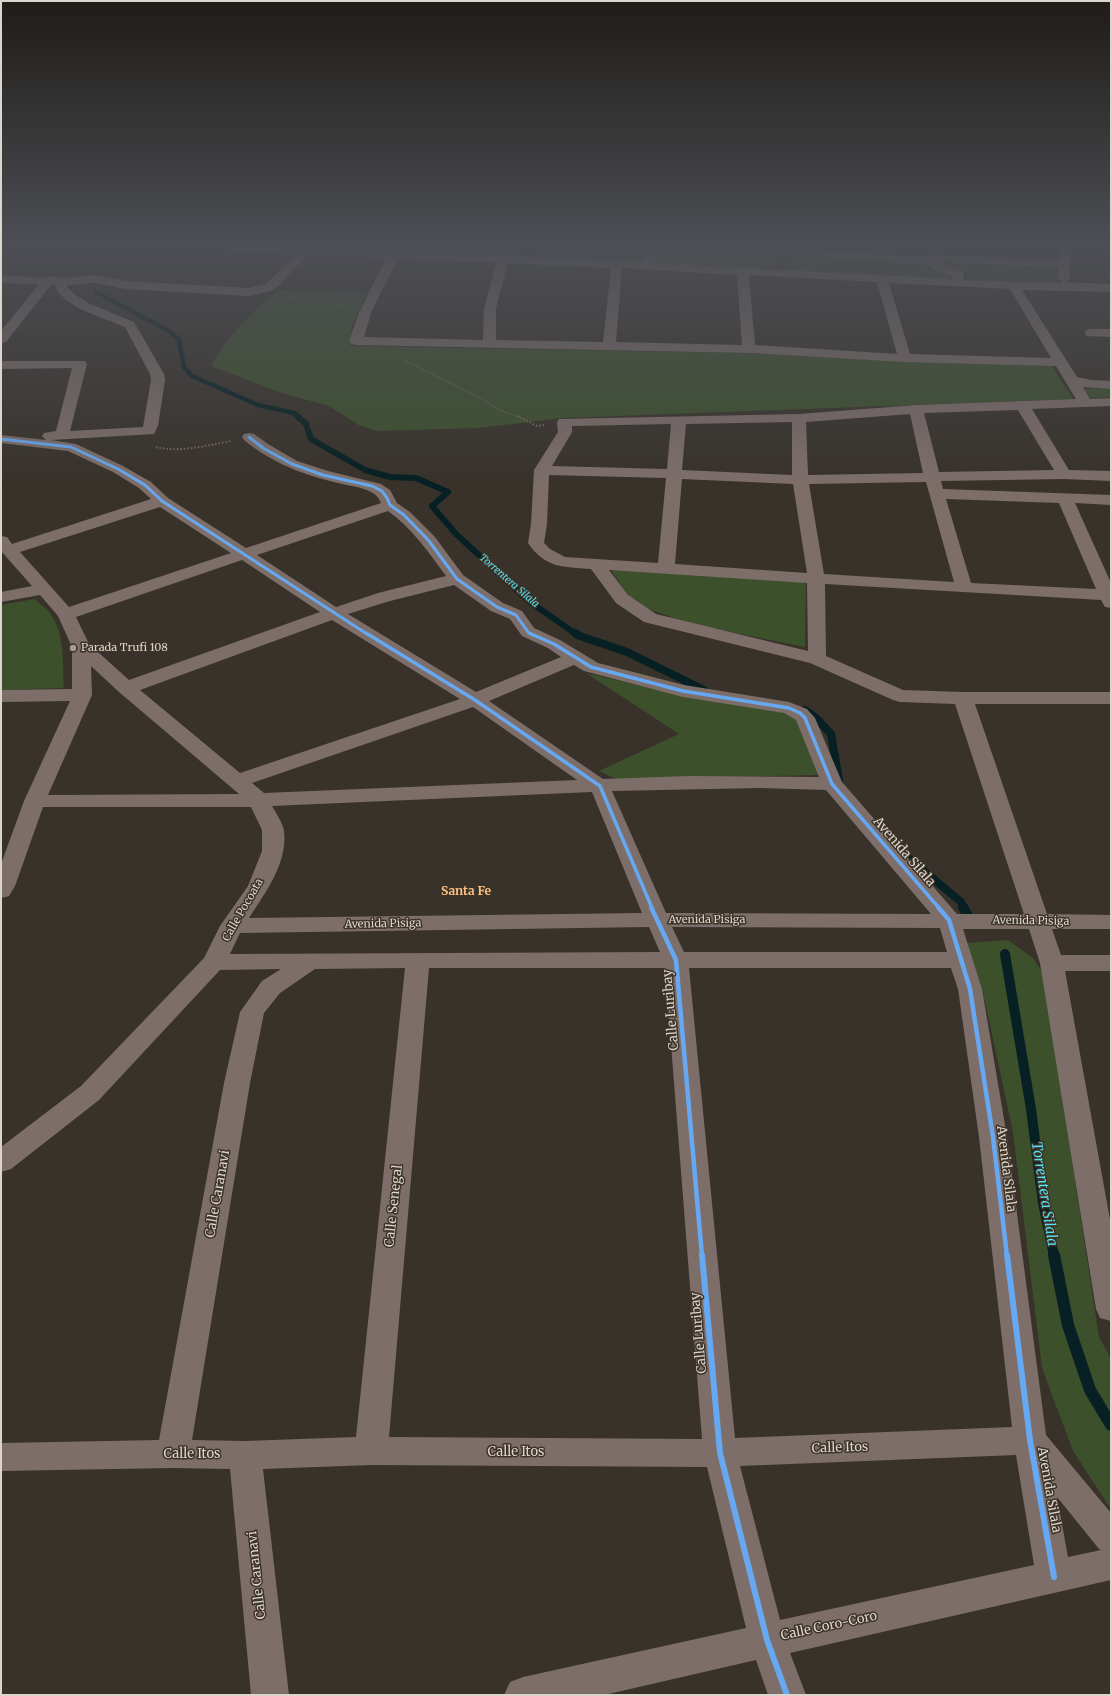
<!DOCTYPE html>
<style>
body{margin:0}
#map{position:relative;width:1112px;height:1696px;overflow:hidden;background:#38322b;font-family:Merriweather,serif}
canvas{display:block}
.frame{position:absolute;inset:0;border:2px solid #dbd5cd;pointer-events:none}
</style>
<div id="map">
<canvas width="1112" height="1696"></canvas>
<div class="frame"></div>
</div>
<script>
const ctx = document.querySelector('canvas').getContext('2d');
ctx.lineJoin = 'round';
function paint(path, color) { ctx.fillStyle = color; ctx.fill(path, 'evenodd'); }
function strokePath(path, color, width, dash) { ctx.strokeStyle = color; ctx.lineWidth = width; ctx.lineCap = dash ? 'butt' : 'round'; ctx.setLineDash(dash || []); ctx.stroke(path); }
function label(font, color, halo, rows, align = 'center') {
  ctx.font = font + ' Merriweather,serif'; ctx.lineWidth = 3; ctx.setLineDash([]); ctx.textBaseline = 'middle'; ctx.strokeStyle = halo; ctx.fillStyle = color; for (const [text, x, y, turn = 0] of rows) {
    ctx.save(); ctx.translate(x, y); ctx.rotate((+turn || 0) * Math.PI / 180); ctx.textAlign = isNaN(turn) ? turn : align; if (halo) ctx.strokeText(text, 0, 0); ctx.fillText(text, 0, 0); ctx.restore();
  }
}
const green = new Path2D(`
 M318 246H527L516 258 316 248Z
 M541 246H653L642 261 639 262 534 256 533 254Z
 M666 246H711L769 249 777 252 771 269 769 270 656 264 655 262Z
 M794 254 925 264 930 268 950 276 946 280 786 272Z
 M940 261 1057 268 1058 283H1014L971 280 966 273Z
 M278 290 367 293 352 326 350 346 738 353 908 361 1051 365 1073 399 562 418 478 428 377 431 359 425 329 406 282 393 211 366C228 334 252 314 278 290Z
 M1111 388V397L1091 398 1083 389Z
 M617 568 806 582 805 647 691 624 648 609 631 599 612 572Z
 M34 599C39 603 45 607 49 612 66 634 62 662 64 688L1 690V605Z
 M586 673 692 698 780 712 796 719 820 775 616 779 599 771 679 734Z
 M1008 940 1033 958 1043 973 1099 1337 1111 1359V1509L1073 1451 1042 1368 1013 1132 983 992 967 943Z`);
const streamFar4 = new Path2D(`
 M96 292 169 331 179 340 184 367 192 376 258 405 294 413 299 417`);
const streamFar3 = new Path2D(`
 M297 416 306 424 311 439 365 470 390 477 416 478 448 492 432 506 456 534 530 602 576 634`);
const streamFar2 = new Path2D(`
 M575 633 580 636 627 652 704 690
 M805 710 817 719 831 734 839 780
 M899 850 961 902 964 908`);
const streamFar1 = new Path2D(`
 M963 907 968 916
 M1005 954 1031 1109 1043 1203 1054 1256`);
const stream = new Path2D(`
 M1054 1255 1068 1325 1090 1390 1111 1425`);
const pathFar1 = new Path2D(`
 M288 297 302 296 347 307
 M405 361 483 399 497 409 520 417`);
const path = new Path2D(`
 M517 416 537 426 544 425
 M156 447C180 453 208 445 232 441`);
const minor = new Path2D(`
 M193 246 303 247 317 246 315 248 642 262 653 246H665L653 263 951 279 952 276 934 269 925 264 706 249 702 248 700 246H755L927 257 928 255 932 254 1059 261 1061 246H1073L1070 265V279L1065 282 1111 284V292L1022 290 1077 377 1091 380 1111 381V389L1083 387 1090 399 1111 398V406L1032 409 1069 470 1111 471V481L1064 479 941 481 943 489 1111 495V505L1075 503 1111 583V608L1105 607 1101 600 825 584 826 656 903 690 963 692H1111V704H975L1047 914 1111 915V929H1052L1061 955H1111V971H1065L1111 1225V1321L1100 1318 1096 1309 1040 963 1029 929H963L982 989 1007 1137 1046 1435 1111 1513V1580L790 1653 806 1695H768L756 1660 604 1695H504L510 1682 523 1677 746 1628 707 1467 371 1465 263 1469 289 1695H251L230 1469 173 1468 1 1471V1443L159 1440 224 1083 240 1012 262 981 281 969 220 970 99 1100 11 1169 1 1172V1147L81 1086 204 958 220 926 248 886 262 851V830L251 807H43L15 886 9 896 1 898V864L24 801 70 701 1 702V690L72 689V647L58 616 40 595 1 602V592L32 586 1 551V536L7 537 12 544 151 499 139 488 113 472 68 451 1 443V435L46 440 42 436 44 433 56 431 72 368 1 369V361H85L87 364 70 431 143 427 151 380 150 374 125 327 80 309 66 300 57 291 55 285H51L6 342 1 343V331L39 284 1 283V275L45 278 49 276 62 278 95 275 126 281 249 288 266 284 297 254 199 249 195 248ZM309 254 386 258 359 313 349 341 351 344 356 345 749 353 905 362 1056 366 1076 399 916 405 799 414 559 419 557 422 558 432 534 470 531 524 528 543C545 568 563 567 591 569L616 603 644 622 810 663 893 700 900 702 955 704 1024 914H957L842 782 815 718 807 709 789 702 684 685 598 663 560 640 534 628 522 611 503 603 463 575 435 537 410 512 397 503 390 490 381 484 328 471 297 461 268 444 254 434 249 433 244 434 242 437 244 440C277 467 315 479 357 487 367 490 377 492 381 503L246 548 168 498 151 482 123 466 76 444 51 440 154 434 158 426 165 380 164 374 134 322 88 303 74 294 67 287V285L95 283 126 289 249 296 274 290ZM398 258 496 263 484 308 483 340 364 337 371 313ZM936 261 1058 268V279L1063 282H1014L963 280 964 274 962 271ZM508 263 611 268 603 342 496 340V308ZM622 268 737 275 742 345 616 342ZM749 275 877 282 897 354 755 345ZM889 283 1010 289 1051 358 910 354ZM1018 410 1054 470 939 472 924 413ZM910 414 923 473 808 475 806 422ZM792 422V475L682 470 686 424ZM671 424 667 469 552 466 572 432V426ZM549 475 666 478 658 563 565 557 550 549 544 543 547 524ZM682 479 793 484 807 573 675 564ZM926 482 954 582 824 574 809 484ZM946 499 1059 503 1096 589 971 583ZM160 507 231 553 69 607 20 552ZM388 511C412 528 429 553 446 576L378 593 336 607 257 555ZM242 560 320 612 129 680 89 644 76 617ZM609 570 807 583 808 651 656 614 628 595ZM454 585 491 611 510 619 522 636 548 648 561 657 476 692 348 614 390 601ZM332 620 460 699 240 773 140 690ZM574 665 584 671 683 697 784 713 796 720 819 777 689 776 603 779 489 701ZM91 666 119 692 239 794 48 795 92 695ZM473 707 577 780 264 793 252 783ZM760 788 826 790 931 914 666 913 612 791ZM592 792 642 913 249 918C265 893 288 863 284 831 283 823 276 813 272 806ZM649 927 660 952 230 954 240 933ZM672 927 940 928 947 952H684ZM405 968 356 1437 245 1441 192 1440 250 1083 264 1013 280 993 315 969ZM429 968H665L702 1439 389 1437ZM689 968H951L958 989 979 1137 1012 1427 735 1438ZM1016 1455 1034 1565 780 1620 740 1466ZM1057 1497 1099 1549 1101 1550 1068 1557Z
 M1091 329H1111V337L1086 336 1085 333 1086 330Z`);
const cyclewayFar3 = new Path2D(`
 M249 437 263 448 292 464 323 475 372 486 382 491 387 498 390 505 404 515 429 541 457 579 497 607 516 615 528 632 531 634
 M1 439 71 447 118 469 145 485 162 501 367 634`);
const cyclewayFar2 = new Path2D(`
 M366 633 475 700 600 786 652 908
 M529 633 554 644 591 667 683 691 789 708 800 713 805 718 832 784 939 908`);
const cyclewayFar1 = new Path2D(`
 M651 907 676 960 702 1256
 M938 907 949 920 970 989 993 1137 1007 1256`);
const cycleway = new Path2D(`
 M702 1255 720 1453 767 1640 787 1695
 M1007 1255 1030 1440 1054 1577`);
const markers = [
 [73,648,4,"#a29c94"]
];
const farWaternames = [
 ["Torrentera Silala",509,581,41]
];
const poiNames = [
 ["Parada Trufi 108",81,648]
];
const streetNames = [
 ["Calle Pocoata",243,910,-60],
 ["Avenida Pisiga",707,920],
 ["Avenida Pisiga",1031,921,1],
 ["Avenida Pisiga",383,924,-1]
];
const neighbourhoodNames = [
 ["Santa Fe",466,892]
];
const nearStreetnames = [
 ["Avenida Silala",904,852,49],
 ["Calle Luribay",671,1010,-95],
 ["Avenida Silala",1006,1169,83],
 ["Calle Caranavi",218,1194,-80],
 ["Calle Senegal",394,1206,-84],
 ["Calle Luribay",699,1333,-95],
 ["Calle Itos",840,1448,-2],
 ["Calle Itos",516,1452],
 ["Calle Itos",192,1454],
 ["Avenida Silala",1049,1490,80],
 ["Calle Caranavi",257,1575,-96],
 ["Calle Coro-Coro",829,1626,-12]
];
const nearWaternames = [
 ["Torrentera Silala",1044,1194,81]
];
paint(green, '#3d502c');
strokePath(streamFar4, '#062023', 4.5);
strokePath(streamFar3, '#062023', 6);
strokePath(streamFar2, '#062023', 8);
strokePath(streamFar1, '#062023', 10);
strokePath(stream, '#062023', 12);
strokePath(pathFar1, '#746965', 1.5, [1, 1.5]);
strokePath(path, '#746965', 2, [1.5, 2]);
paint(minor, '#7d6e6a');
strokePath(cyclewayFar3, '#66a8f1', 3);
strokePath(cyclewayFar2, '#66a8f1', 3.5);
strokePath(cyclewayFar1, '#66a8f1', 4.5);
strokePath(cycleway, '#66a8f1', 6);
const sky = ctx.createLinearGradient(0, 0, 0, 483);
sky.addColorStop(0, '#1f1c18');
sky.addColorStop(0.51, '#4d4f55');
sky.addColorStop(1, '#4d4f5500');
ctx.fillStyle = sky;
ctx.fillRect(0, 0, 1112, 483);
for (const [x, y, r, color] of markers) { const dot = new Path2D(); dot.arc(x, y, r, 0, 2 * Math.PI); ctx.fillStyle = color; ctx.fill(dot); strokePath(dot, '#3d3326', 1.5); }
label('italic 10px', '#58e3f4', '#3d3326', farWaternames);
label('11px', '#dbd5cd', '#3d3326', poiNames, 'left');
label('11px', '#dbd5cd', '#3d3326', streetNames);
label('bold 12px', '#fbc087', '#3d3326', neighbourhoodNames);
label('13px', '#dbd5cd', '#3d3326', nearStreetnames);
label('italic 14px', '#58e3f4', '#3d3326', nearWaternames);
</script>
